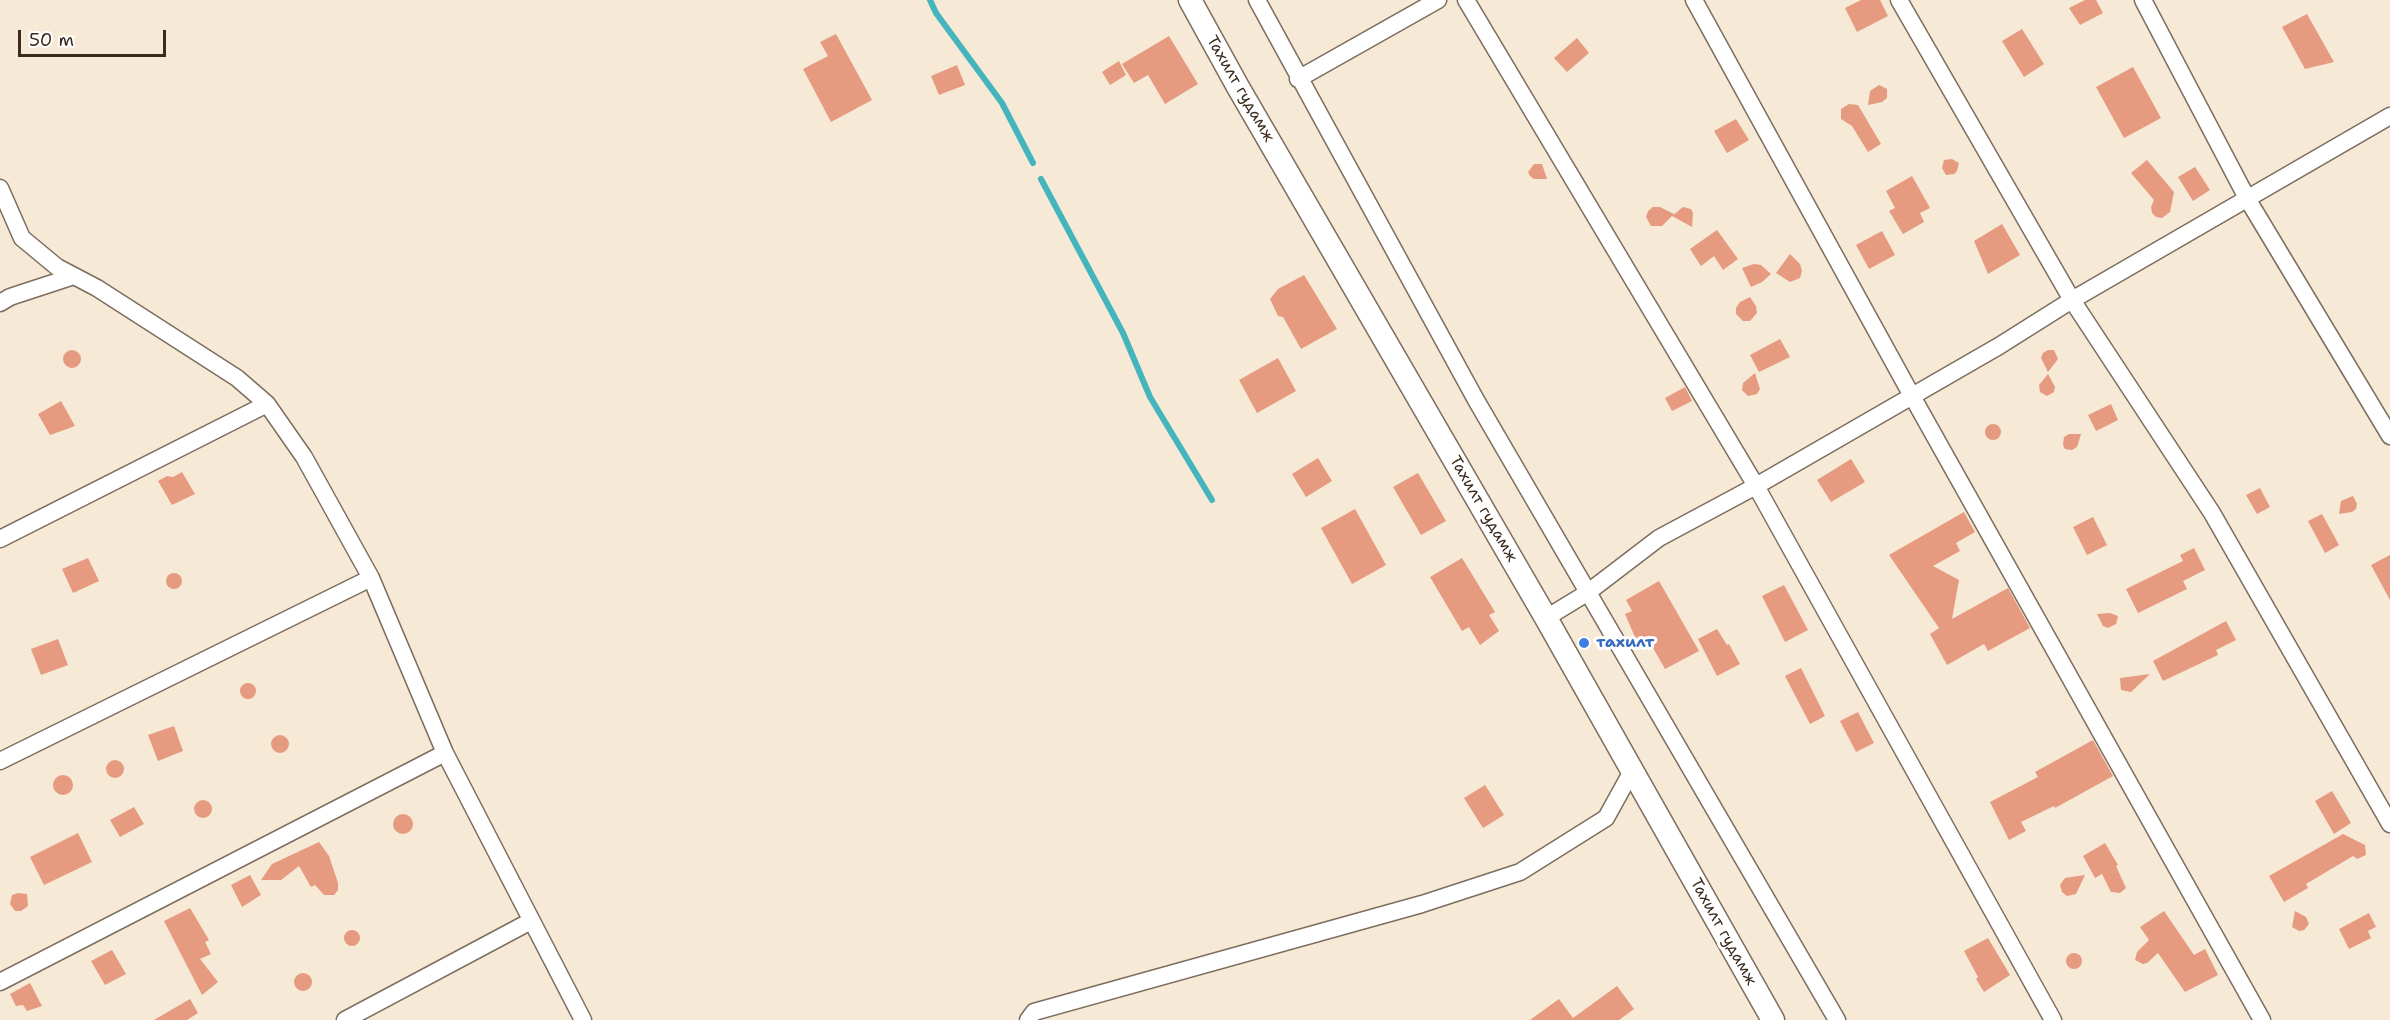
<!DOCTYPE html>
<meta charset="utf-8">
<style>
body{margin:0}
#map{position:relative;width:2390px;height:1020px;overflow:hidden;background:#f6e9d5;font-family:"Shantell Sans",sans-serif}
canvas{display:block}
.scale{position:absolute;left:18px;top:30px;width:148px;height:27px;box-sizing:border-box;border:3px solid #3b2a1e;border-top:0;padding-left:8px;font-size:18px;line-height:21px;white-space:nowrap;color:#3b2a1e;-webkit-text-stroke:4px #fff;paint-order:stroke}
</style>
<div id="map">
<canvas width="2390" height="1020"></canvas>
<div class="scale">50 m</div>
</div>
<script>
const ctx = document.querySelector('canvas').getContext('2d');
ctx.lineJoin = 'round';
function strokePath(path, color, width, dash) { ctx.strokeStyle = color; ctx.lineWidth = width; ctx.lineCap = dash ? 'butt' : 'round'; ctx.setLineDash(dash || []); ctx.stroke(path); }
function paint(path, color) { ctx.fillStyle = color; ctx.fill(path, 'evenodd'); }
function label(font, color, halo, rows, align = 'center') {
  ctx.font = font + ' "Shantell Sans",sans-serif'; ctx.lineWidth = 6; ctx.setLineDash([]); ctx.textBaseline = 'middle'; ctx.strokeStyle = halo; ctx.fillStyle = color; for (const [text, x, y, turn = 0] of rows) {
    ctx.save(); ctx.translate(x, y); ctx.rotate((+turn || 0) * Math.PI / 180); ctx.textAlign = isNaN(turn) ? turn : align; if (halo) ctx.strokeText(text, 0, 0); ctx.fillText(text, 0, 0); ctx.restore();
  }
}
const stream = new Path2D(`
 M930 0 936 13 1002 103 1033 163
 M1041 179 1123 333 1150 397 1212 500`);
const building = new Path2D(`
 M1861 0H1880L1888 16 1857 32 1845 8Z
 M2085 0H2096L2103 13 2080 25 2069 8Z
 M2307 14 2334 62 2305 69 2282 27Z
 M2022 29 2044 64 2024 77 2002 41Z
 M836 34 872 100 831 122 803 69 828 56 820 42Z
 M1169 36 1198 84 1165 104 1148 75 1134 83 1122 64Z
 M1577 38 1589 53 1567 72 1554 58Z
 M1119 61 1126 75 1110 85 1102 72Z
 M957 65 965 85 939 95 931 76Z
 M2133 67 2161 118 2124 138 2096 87Z
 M1879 85 1887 89V98L1882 102 1868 105 1870 91Z
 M1849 104 1858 105 1881 144 1868 152 1852 126 1841 119V109Z
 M1736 119 1749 140 1727 153 1714 131Z
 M1952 159 1959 163 1957 171 1954 174 1946 175 1942 168 1944 160Z
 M2147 160 2174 192 2170 212 2162 218 2156 217 2152 213 2151 207 2154 200 2131 173Z
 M1534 164H1542L1547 179H1534L1530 176 1528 172Z
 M2195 167 2210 190 2193 201 2178 177Z
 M1912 176 1930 208 1920 213 1924 222 1903 234 1889 211 1895 208 1886 191Z
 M1653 207H1660L1674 214 1662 226H1651L1646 217 1648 211Z
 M1683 207 1691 209 1693 213 1692 227 1672 216Z
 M2002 224 2020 255 1988 274 1974 241Z
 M1717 230 1738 259 1723 270 1714 256 1701 266 1690 249Z
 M1882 231 1895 255 1869 269 1856 245Z
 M1790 254 1800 264 1802 271 1800 278 1790 282 1776 273Z
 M1754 264 1761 265 1771 274 1762 282 1751 287 1742 268Z
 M1304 275 1337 329 1301 349 1283 317 1278 316 1270 299 1278 289Z
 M1750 297 1756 306 1757 313 1750 321H1743L1736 314V308L1740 302Z
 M1780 339 1790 357 1759 372 1750 355Z
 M2048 350H2054L2058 359 2048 372 2041 358 2043 353Z
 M63 359a9 9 0 1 1 18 0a9 9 0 1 1-18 0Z
 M1278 358 1296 391 1257 413 1239 380Z
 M1755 373 1760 389 1757 394 1748 396 1742 390 1743 383Z
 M2048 374 2055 387 2054 392 2047 396 2040 392 2039 385Z
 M1685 387 1692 401 1672 411 1665 398Z
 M61 401 75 426 50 435 38 414Z
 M2111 404 2118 420 2096 431 2088 415Z
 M1985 432a8 8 0 1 1 16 0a8 8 0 1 1-16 0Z
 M2069 434H2081L2077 447 2072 450 2065 449 2063 445 2064 437Z
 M1318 458 1332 481 1306 497 1292 474Z
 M1851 459 1865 482 1831 502 1817 480Z
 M182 472 195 494 172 505 158 481 167 476 173 477Z
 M1418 473 1446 521 1421 535 1393 487Z
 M2260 488 2270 507 2257 514 2246 495Z
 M2353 496 2357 504 2356 509 2352 512 2339 514 2341 501Z
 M1355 509 1386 565 1352 584 1321 528Z
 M1964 512 1975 532 1956 543 1960 551 1933 566 1959 580 1952 619 2008 588 2030 628 1988 651 1984 644 1947 665 1930 634 1939 628 1889 555Z
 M2322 514 2339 545 2325 553 2308 521Z
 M2093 517 2107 545 2087 555 2073 527Z
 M2194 548 2205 570 2183 581 2187 589 2138 613 2126 589 2183 561 2180 555Z
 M2390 555V600L2371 565Z
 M88 558 99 581 73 593 62 569Z
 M1462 558 1495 612 1489 615 1499 631 1480 645 1469 627 1462 631 1430 577Z
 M166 581a8 8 0 1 1 16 0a8 8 0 1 1-16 0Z
 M1659 581 1699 651 1665 669 1648 639 1638 644 1625 614 1632 611 1626 600Z
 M1784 585 1808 630 1785 642 1762 596Z
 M2110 613 2118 616 2116 624 2108 628 2103 626 2097 614Z
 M2226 621 2236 640 2216 650 2218 655 2163 681 2153 661Z
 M1717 629 1727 645 1729 644 1740 664 1717 676 1698 639Z
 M58 639 68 665 41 675 31 649Z
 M1801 668 1825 716 1810 724 1785 676Z
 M2150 674 2131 692 2121 690 2120 678Z
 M240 691a8 8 0 1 1 16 0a8 8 0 1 1-16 0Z
 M1858 712 1874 743 1856 752 1840 721Z
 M174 726 183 751 158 761 148 735Z
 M271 744a9 9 0 1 1 18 0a9 9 0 1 1-18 0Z
 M2093 740 2113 776 2055 808 2054 806 2021 822 2026 831 2009 840 1990 802 2038 777 2035 772Z
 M106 769a9 9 0 1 1 18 0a9 9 0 1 1-18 0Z
 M53 785a10 10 0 1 1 20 0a10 10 0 1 1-20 0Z
 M1485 785 1504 815 1483 828 1464 798Z
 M2332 791 2351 823 2334 834 2315 801Z
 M194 809a9 9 0 1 1 18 0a9 9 0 1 1-18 0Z
 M134 807 144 824 120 837 110 820Z
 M393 824a10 10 0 1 1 20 0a10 10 0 1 1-20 0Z
 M78 833 92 862 44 885 30 857Z
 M2343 834 2365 845 2366 855 2357 859 2353 856 2306 884 2308 888 2284 902 2269 876Z
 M319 842 329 856 338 883V890L334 895H324L315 885 311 887 299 866 281 880H261L272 864Z
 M2105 843 2118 865 2116 866 2126 888 2120 893 2111 892 2102 874 2095 878 2083 856Z
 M250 875 261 895 242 907 231 885Z
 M2085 875 2076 894 2067 896 2062 892 2060 885 2065 878Z
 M18 893 27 894 28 906 21 911H15L10 904 12 895Z
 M190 908 209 940 205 942 211 954 200 959 218 982 202 995 164 921Z
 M2164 911 2194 955 2205 949 2218 975 2185 992 2158 953 2147 963 2143 964 2135 960 2137 952 2149 940 2140 927Z
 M2295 911 2306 917 2309 924 2304 930 2299 931 2292 927Z
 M2369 913 2376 927 2368 931 2371 938 2349 949 2339 929Z
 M344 938a8 8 0 1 1 16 0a8 8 0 1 1-16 0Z
 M1988 938 2010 975 1984 992 1976 979 1978 977 1964 951Z
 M112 950 126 974 105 985 91 961Z
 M2066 961a8 8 0 1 1 16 0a8 8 0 1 1-16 0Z
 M294 982a9 9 0 1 1 18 0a9 9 0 1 1-18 0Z
 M30 983 42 1006 27 1011 23 1005 16 1006 10 994Z
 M1617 986 1634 1009 1619 1020H1530L1559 999 1573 1018Z
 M190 999 198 1013 187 1020H154Z`);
const minor = new Path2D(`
 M1257 0 1476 400 1837 1020
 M1466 0 1756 486 2053 1020
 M1694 0 1912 396 2262 1020
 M1899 0 2072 300 2212 513 2390 824
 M2143 0 2248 200 2390 436
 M1298 79 1438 0
 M0 188 22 238 57 267 97 288 237 378 267 404 304 457 371 578 445 753 583 1020
 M0 303 10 297 74 276
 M0 539 267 404
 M1546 618 1587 593 1659 538 1756 486 1999 346 2072 300 2390 116
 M0 761 371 578
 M0 982 445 753
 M345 1020 531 921
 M1028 1020 1034 1012 1422 904 1520 872 1606 818 1632 771`);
const secondary = new Path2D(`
 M1190 0 1238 87 1546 618 1773 1020`);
const markers = [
 [1584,643,6,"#3f7fe0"]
];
const streetNames = [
 ["Тахилт гудамж",1240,89,60],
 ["Тахилт гудамж",1483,509,60],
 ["Тахилт гудамж",1723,932,61]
];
const shopNames = [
 ["тахилт",1596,643]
];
strokePath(stream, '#44b4bd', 6);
paint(building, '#e69a80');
strokePath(minor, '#7c6d5e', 19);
strokePath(secondary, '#7c6d5e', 25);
strokePath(minor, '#fff', 16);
strokePath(secondary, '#fff', 22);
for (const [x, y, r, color] of markers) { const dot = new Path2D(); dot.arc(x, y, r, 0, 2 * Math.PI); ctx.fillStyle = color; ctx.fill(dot); strokePath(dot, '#fff', 2); }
label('16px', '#3b2a1e', '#fff', streetNames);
label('bold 16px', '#366cbe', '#fff', shopNames, 'left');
</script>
